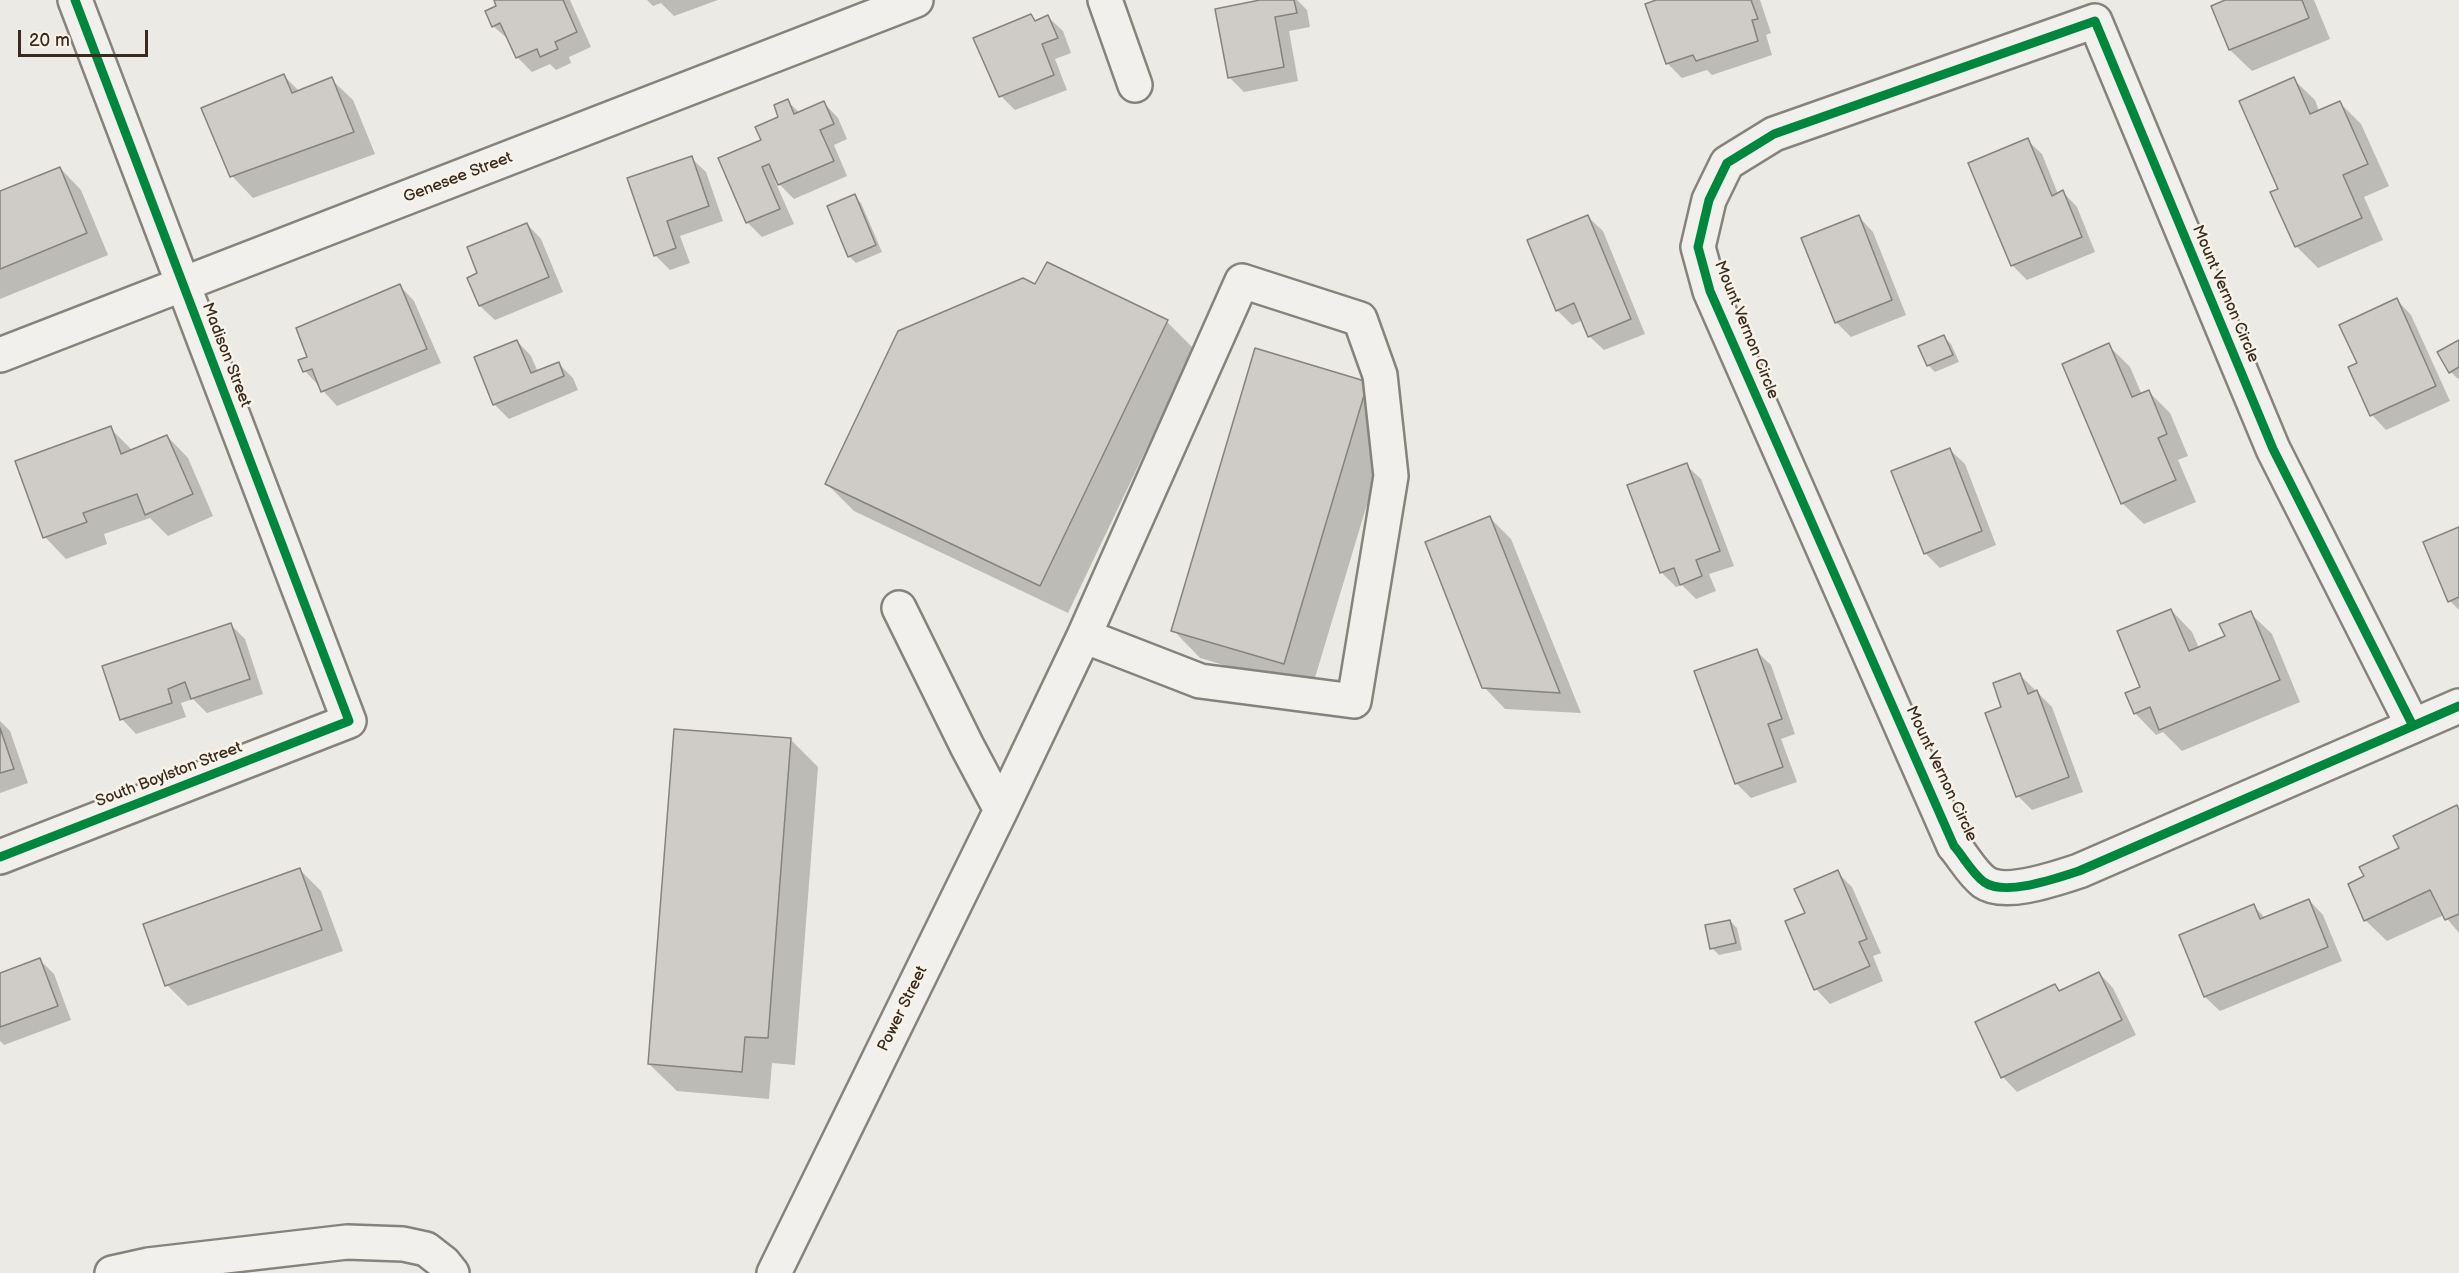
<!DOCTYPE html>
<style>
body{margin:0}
#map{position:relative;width:2459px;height:1273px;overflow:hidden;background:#eceae4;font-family:"Balsamiq Sans",sans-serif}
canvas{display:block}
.scale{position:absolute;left:18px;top:30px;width:130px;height:27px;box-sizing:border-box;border:3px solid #3b2a1e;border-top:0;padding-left:8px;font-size:18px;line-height:21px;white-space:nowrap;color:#3b2a1e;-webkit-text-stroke:4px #f7f3e8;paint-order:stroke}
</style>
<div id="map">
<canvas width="2459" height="1273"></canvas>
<div class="scale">20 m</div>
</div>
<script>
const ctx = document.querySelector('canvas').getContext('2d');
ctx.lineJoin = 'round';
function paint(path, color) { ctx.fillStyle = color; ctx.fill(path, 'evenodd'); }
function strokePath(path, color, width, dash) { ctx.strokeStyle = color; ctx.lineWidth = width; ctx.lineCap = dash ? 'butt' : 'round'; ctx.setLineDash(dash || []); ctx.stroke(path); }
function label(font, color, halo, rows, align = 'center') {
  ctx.font = font + ' "Balsamiq Sans",sans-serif'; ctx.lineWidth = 5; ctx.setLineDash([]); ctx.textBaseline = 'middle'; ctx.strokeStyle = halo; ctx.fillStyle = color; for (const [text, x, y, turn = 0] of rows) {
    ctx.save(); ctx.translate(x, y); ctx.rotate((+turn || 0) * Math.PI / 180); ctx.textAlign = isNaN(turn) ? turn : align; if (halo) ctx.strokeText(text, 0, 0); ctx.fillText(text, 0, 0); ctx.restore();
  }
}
const shadow = new Path2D(`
 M495 0H570L591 47 569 57 571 63 556 70 550 64 532 72 517 57 509 40 493 26 498 7Z
 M647 0H718L674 16 661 3 653 6Z
 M1268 0H1297L1307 10 1310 27 1289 31 1298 81 1244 92 1229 77Z
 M1661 0H1760L1771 33 1766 35 1772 55 1712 75 1707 70 1682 78 1667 63Z
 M2227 0H2314L2330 39 2252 71 2230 50 2213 7Z
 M1031 15 1037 22 1048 17 1063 31 1071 53 1055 59 1067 90 1015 110 1001 96Z
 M283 75 300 92 331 79 353 100 375 154 253 198 232 176Z
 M2293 79 2315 100 2319 111 2339 102 2361 124 2389 186 2364 197 2383 240 2318 268 2297 247 2272 193 2280 190Z
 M787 101 800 113 824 103 838 118 847 139 834 145 847 176 794 199 774 179 794 224 762 237 747 222 763 141 780 118Z
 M2027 140 2042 154 2058 194 2063 192 2077 207 2095 252 2027 280 2012 265Z
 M691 158 706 172 723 221 680 236 690 263 670 270 655 255 629 179Z
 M60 168 81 190 108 255 0 299V193Z
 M854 196 861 203 882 252 856 263 849 256Z
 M1588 217 1603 231 1645 334 1604 350 1589 336 1583 320 1572 325 1557 310Z
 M1859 217 1873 232 1906 315 1851 337 1836 322Z
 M527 224 541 239 563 292 495 320 480 306 479 274Z
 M400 286 414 301 441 363 337 406 305 371 309 358Z
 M2397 300 2411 315 2450 401 2386 430 2372 415 2359 364Z
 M1167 322 1194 349 1068 613 854 511 827 484Z
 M1944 337 1951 344 1959 362 1935 372 1928 365Z
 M517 341 531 356 538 372 558 363 573 378 578 390 509 419 494 404Z
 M2459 341V378L2458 379 2451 372Z
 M2108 345 2130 367 2142 395 2149 392 2170 413 2188 456 2178 460 2196 502 2144 524 2122 503Z
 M1367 383 1395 411 1311 691 1200 658 1173 630Z
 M110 428 133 451 167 436 188 458 213 516 168 536 150 518 104 534 107 544 66 559 45 537Z
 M1950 450 1965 464 1996 545 1940 568 1925 553Z
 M1686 465 1701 479 1734 566 1709 574 1716 591 1696 599 1682 585 1676 587 1661 572Z
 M1490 518 1511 539 1581 713 1505 709 1484 687Z
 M2459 528V610L2450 601Z
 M2171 610 2192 632 2199 648 2227 637 2250 613 2272 634 2300 702 2182 751 2163 732 2156 735 2135 713 2142 687Z
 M231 625 245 639 263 694 207 713 193 699 181 703 186 717 136 734 122 719Z
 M1756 651 1771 665 1795 734 1781 739 1797 782 1751 798 1737 784 1696 672Z
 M2020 675 2052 707 2083 792 2032 810 2018 796 2003 708Z
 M0 721 10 731 28 783 0 793Z
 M790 739 818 767 795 1065 772 1063 769 1099 677 1091 649 1064Z
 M2457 807 2459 810V933L2444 915 2387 941 2365 920 2366 877Z
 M300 870 321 891 343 951 188 1006 167 985Z
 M1837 872 1852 887 1881 953 1873 956 1883 981 1830 1004 1816 989 1807 914Z
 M2309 900 2323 915 2342 961 2220 1011 2205 997 2181 936 2254 906 2265 918Z
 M1730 921 1737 928 1742 950 1719 955 1712 948Z
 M39 959 54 974 71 1020 4 1045 0 1041V975Z
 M2099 973 2113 988 2136 1035 2017 1092 2003 1077 2055 985 2061 991Z`);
const building = new Path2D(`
 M494 0H563L577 32 555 42 558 49 540 57 537 49 516 58 500 23 492 27 485 11 496 6Z
 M1260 0H1294L1297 13 1275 17 1284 67 1228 78 1215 9Z
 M1656 0H1751L1758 19 1752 20 1758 41 1696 61 1693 55 1666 64 1645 4Z
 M2302 0 2309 18 2229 50 2211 6 2225 0Z
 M1031 14 1035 21 1048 15 1058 38 1042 44 1054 75 999 97 973 38Z
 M284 74 292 93 332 77 354 132 230 177 201 108Z
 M2294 77 2310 114 2340 101 2368 164 2343 175 2362 218 2295 247 2270 192 2278 189 2239 101Z
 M788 99 794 114 824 101 834 124 820 130 834 161 778 185 769 164 762 167 780 209 746 223 718 158 761 140 755 127 778 117 774 105Z
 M2028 138 2052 196 2063 190 2082 237 2011 266 1968 163Z
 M692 156 709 206 667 221 676 248 654 256 627 178Z
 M60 167 87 233 0 269V191Z
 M855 194 876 245 848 257 827 206Z
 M1588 215 1631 319 1588 337 1574 303 1556 311 1527 240Z
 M1859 215 1892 300 1835 323 1801 238Z
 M527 223 549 277 479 306 467 278 477 273 467 247Z
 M1047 262 1168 320 1040 586 825 484 898 331 1023 278 1035 284Z
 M400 284 427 349 321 392 312 369 303 372 298 360 307 357 296 328Z
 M2397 298 2436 386 2370 416 2348 367 2357 363 2339 325Z
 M1944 335 1953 355 1927 366 1918 346Z
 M517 340 531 373 559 362 564 376 493 405 474 357Z
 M2459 340V367L2449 373 2437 352Z
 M2109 343 2132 397 2149 390 2167 434 2158 438 2176 480 2121 504 2062 364Z
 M1255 348 1368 382 1284 664 1171 631Z
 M111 426 121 454 167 435 193 494 145 515 137 494 83 513 87 522 43 538 15 461Z
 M1950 448 1982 531 1924 554 1891 471Z
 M1687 463 1720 551 1696 560 1702 576 1680 585 1674 568 1660 573 1627 485Z
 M1490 516 1560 693 1482 688 1425 542Z
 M2459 527V597L2448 602 2423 542Z
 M2171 609 2189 651 2225 636 2219 624 2251 611 2280 680 2159 730 2150 707 2134 714 2125 693 2140 687 2117 631Z
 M231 623 250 679 191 699 185 682 168 689 172 703 120 720 102 666Z
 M1757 649 1782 719 1768 724 1783 767 1735 784 1694 671Z
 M2020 673 2028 694 2037 690 2069 777 2016 797 1985 713 2001 707 1993 683Z
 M0 728 14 769 0 773Z
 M674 729 791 738 768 1038 745 1037 742 1072 648 1064Z
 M2457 805 2459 810V914L2445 920 2430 890 2364 921 2348 884 2364 876 2359 867 2399 848 2393 836Z
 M300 868 322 930 165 986 143 924Z
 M1838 870 1867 939 1859 942 1870 966 1814 990 1785 921 1805 913 1794 889Z
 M2309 899 2328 947 2204 997 2179 935 2254 904 2260 919Z
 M1730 920 1736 943 1710 949 1705 925Z
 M40 958 58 1006 0 1027V973Z
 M2099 972 2122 1020 2001 1078 1975 1022 2055 984 2059 991Z`);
const minor = new Path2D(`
 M1105 0 1135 85
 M0 355 916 0
 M899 608 967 746 1001 810
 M2413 726 2273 449 2095 21 1774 134 1727 163 1709 200 1698 247 1710 291 1954 846C1963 856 1972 873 1984 882 2005 897 2057 878 2079 871L2459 706
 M0 857 349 721 75 0
 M112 1273 148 1265 347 1242 403 1244 426 1249 444 1263 452 1273
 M774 1273 1001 810 1084 636 1242 281 1360 319 1380 375 1391 476 1354 701 1200 681 1084 636`);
const cycleway = new Path2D(`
 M2413 726 2273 449 2095 21 1774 134 1727 163 1709 200 1698 247 1710 291 1954 846C1963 856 1972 873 1984 882 2005 897 2057 878 2079 871L2459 706
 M0 857 349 721 75 0`);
const streetNames = [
 ["Genesee Street",458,178,-21],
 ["Mount Vernon Circle",2225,294,67],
 ["Mount Vernon Circle",1746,330,68],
 ["Madison Street",226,355,69],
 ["Mount Vernon Circle",1941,774,65],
 ["South Boylston Street",169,775,-21],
 ["Power Street",903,1009,-64]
];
paint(shadow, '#0003');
paint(building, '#cfccc7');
strokePath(building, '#86827c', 1.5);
strokePath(minor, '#86827c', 38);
strokePath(minor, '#f1f0ec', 33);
strokePath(cycleway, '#00873e', 9);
label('16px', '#3b2a1e', '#f7f3e8', streetNames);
</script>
